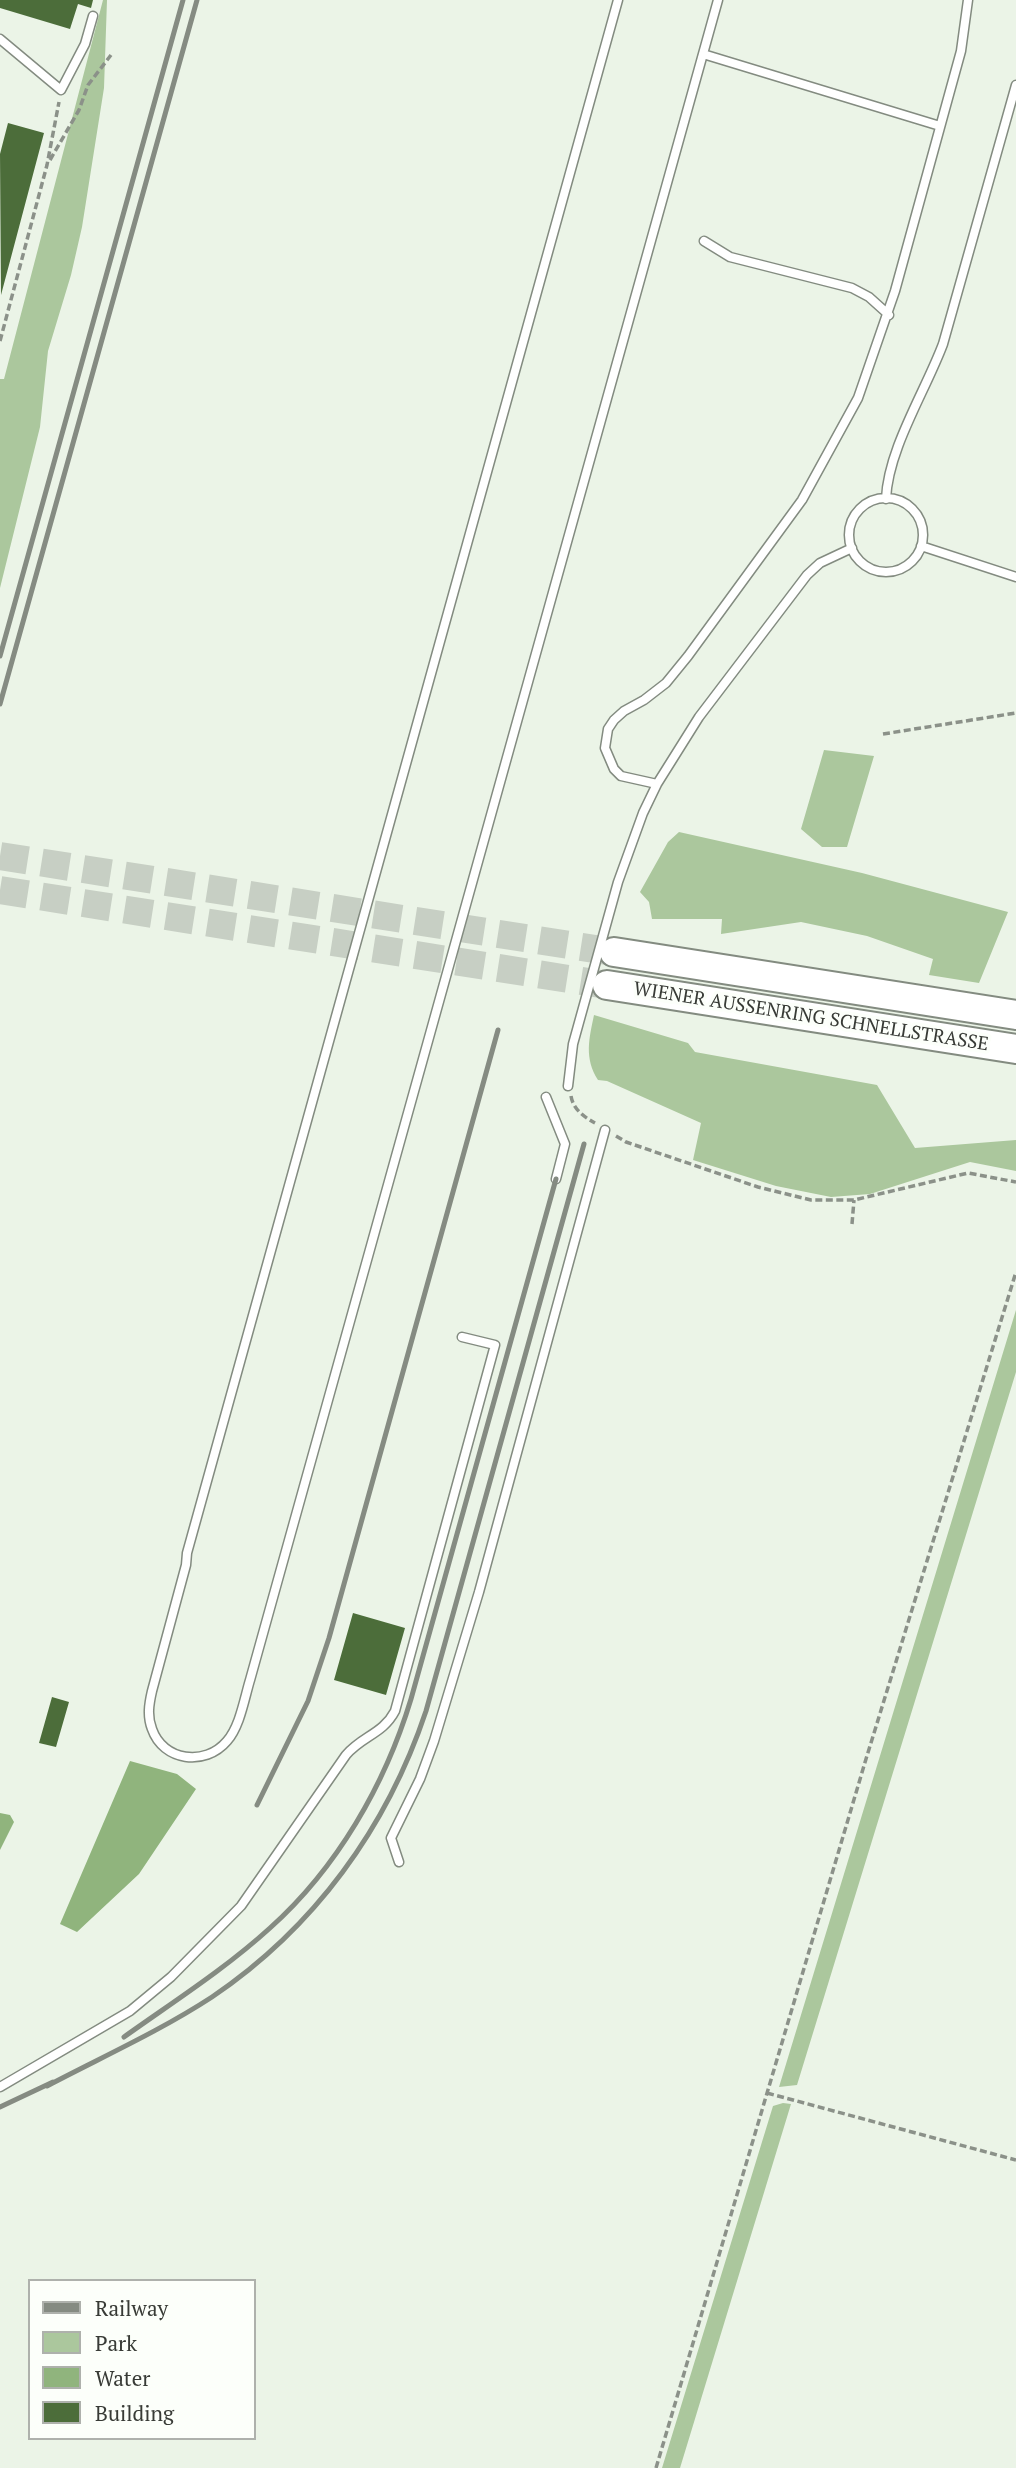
<!DOCTYPE html>
<style>
body{margin:0}
#map{position:relative;width:1016px;height:2468px;overflow:hidden;background:#ebf4e7;font-family:"PT Serif",serif}
canvas{display:block}
.legend{position:absolute;left:28px;top:2279px;width:228px;height:161px;box-sizing:border-box;background:#fcfffa;border:2px solid #aeb1ac;margin:0;padding:9px 12px;list-style:none;font-size:21px;color:#383b36}
.legend li{display:flex;align-items:center;gap:14px;height:35px}
.legend b{width:35px;border:2px solid #aeb1ac}
</style>
<div id="map">
<canvas width="1016" height="2468"></canvas>
<ul class="legend">
<li><b style="height:9px;background:#858b82"></b>Railway</li>
<li><b style="height:19px;background:#abc79d"></b>Park</li>
<li><b style="height:19px;background:#90b47d"></b>Water</li>
<li><b style="height:19px;background:#4c6d3a"></b>Building</li>
</ul>
</div>
<script>
const ctx = document.querySelector('canvas').getContext('2d');
ctx.lineJoin = 'round';
function paint(path, color) { ctx.fillStyle = color; ctx.fill(path, 'evenodd'); }
function strokePath(path, color, width, dash) { ctx.strokeStyle = color; ctx.lineWidth = width; ctx.lineCap = dash ? 'butt' : 'round'; ctx.setLineDash(dash || []); ctx.stroke(path); }
function label(font, color, halo, rows, align = 'center') {
  ctx.font = font + ' "PT Serif",serif'; ctx.lineWidth = 7; ctx.setLineDash([]); ctx.textBaseline = 'middle'; ctx.strokeStyle = halo; ctx.fillStyle = color; for (const [text, x, y, turn = 0] of rows) {
    ctx.save(); ctx.translate(x, y); ctx.rotate((+turn || 0) * Math.PI / 180); ctx.textAlign = isNaN(turn) ? turn : align; if (halo) ctx.strokeText(text, 0, 0); ctx.fillText(text, 0, 0); ctx.restore();
  }
}
const green = new Path2D(`
 M103 0H107L104 88 82 227 71 275 48 351 40 427 0 588V379H4Z
 M824 750 874 756 847 847H822L801 829Z
 M679 832 862 873 1008 912 979 983 929 975 933 959 867 936 801 922 721 934 722 919H652L649 902 640 892 668 842Z
 M594 1015 688 1043 695 1052 877 1085 915 1148 1016 1140V1171L970 1162 870 1194 831 1197 776 1186 693 1160 701 1123 607 1081 598 1080C584 1058 589 1039 594 1015Z
 M1016 1310V1372L797 2085 779 2087Z
 M783 2103 791 2104 680 2468H662L773 2106Z`);
const water = new Path2D(`
 M130 1761 177 1774 196 1789 139 1874 77 1932 60 1924Z
 M0 1813 10 1815 14 1822 0 1850Z`);
const building = new Path2D(`
 M0 0H93L91 8 78 4 70 29 0 8Z
 M8 123 44 133 1 295 0 154Z
 M353 1613 405 1628 386 1695 334 1680Z
 M52 1697 69 1702 56 1747 39 1743Z`);
const highwayTunnel = new Path2D(`
 M0 856 614 952
 M0 890 607 985`);
const path = new Path2D(`
 M50 160 79 110 88 85 111 55
 M0 341 47 165 59 102
 M883 734 1016 713
 M571 1096C573 1109 584 1117 595 1123
 M616 1136 626 1142 758 1187 811 1200H854L968 1173 1016 1182
 M852 1224 854 1200
 M767 2093 1016 2160
 M656 2468 866 1759 1016 1272`);
const lane = new Path2D(`
 M618 0 187 1553 186 1565 152 1691C149 1704 147 1716 152 1729 163 1761 205 1767 227 1741 240 1726 244 1700 250 1680L718 0
 M0 39 61 90 85 44 93 16
 M703 54 940 126
 M704 241 730 257 852 288 869 297 889 315
 M849 535a37 37 0 1 1 74 0a37 37 0 1 1-74 0Z
 M886 499C888 449 925 392 943 344L1016 85
 M921 546 1016 577
 M657 784 621 776 614 769 605 748 608 729 614 720 624 711 644 700 666 683 688 656 802 500 858 398 895 291 961 51 968 0
 M568 1086 573 1044 618 882 643 813 657 784 699 717 807 575 820 563 852 548
 M546 1097 565 1144 556 1179
 M399 1862 391 1838 420 1779 434 1741 479 1592 605 1130
 M0 2087 130 2011 171 1977 241 1906 346 1755C362 1736 383 1734 395 1711L495 1345 462 1337`);
const highway = new Path2D(`
 M614 952 1016 1015
 M607 985 1016 1049`);
const rail = new Path2D(`
 M0 656 183 0
 M0 704 197 0
 M257 1805 308 1701 329 1638 498 1030
 M124 2037C173 2002 225 1969 270 1928 337 1868 385 1785 411 1699L556 1179
 M47 2086C102 2057 160 2031 212 1997 314 1928 387 1828 426 1711L584 1144
 M0 2107 53 2082`);
const streetNames = [
 ["WIENER AUSSENRING SCHNELLSTRASSE",811,1017,9]
];
paint(green, '#abc79d');
paint(water, '#90b47d');
paint(building, '#4c6d3a');
strokePath(highwayTunnel, '#c7cfc4', 28, [28, 14]);
strokePath(lane, '#838b80', 11);
strokePath(highway, '#838b80', 32);
strokePath(path, '#8b9189', 3.5, [7, 3.5]);
strokePath(lane, '#fff', 8);
strokePath(highway, '#fff', 28);
strokePath(rail, '#858b82', 5);
label('19px', '#383b36', '#fcfffa', streetNames);
</script>
